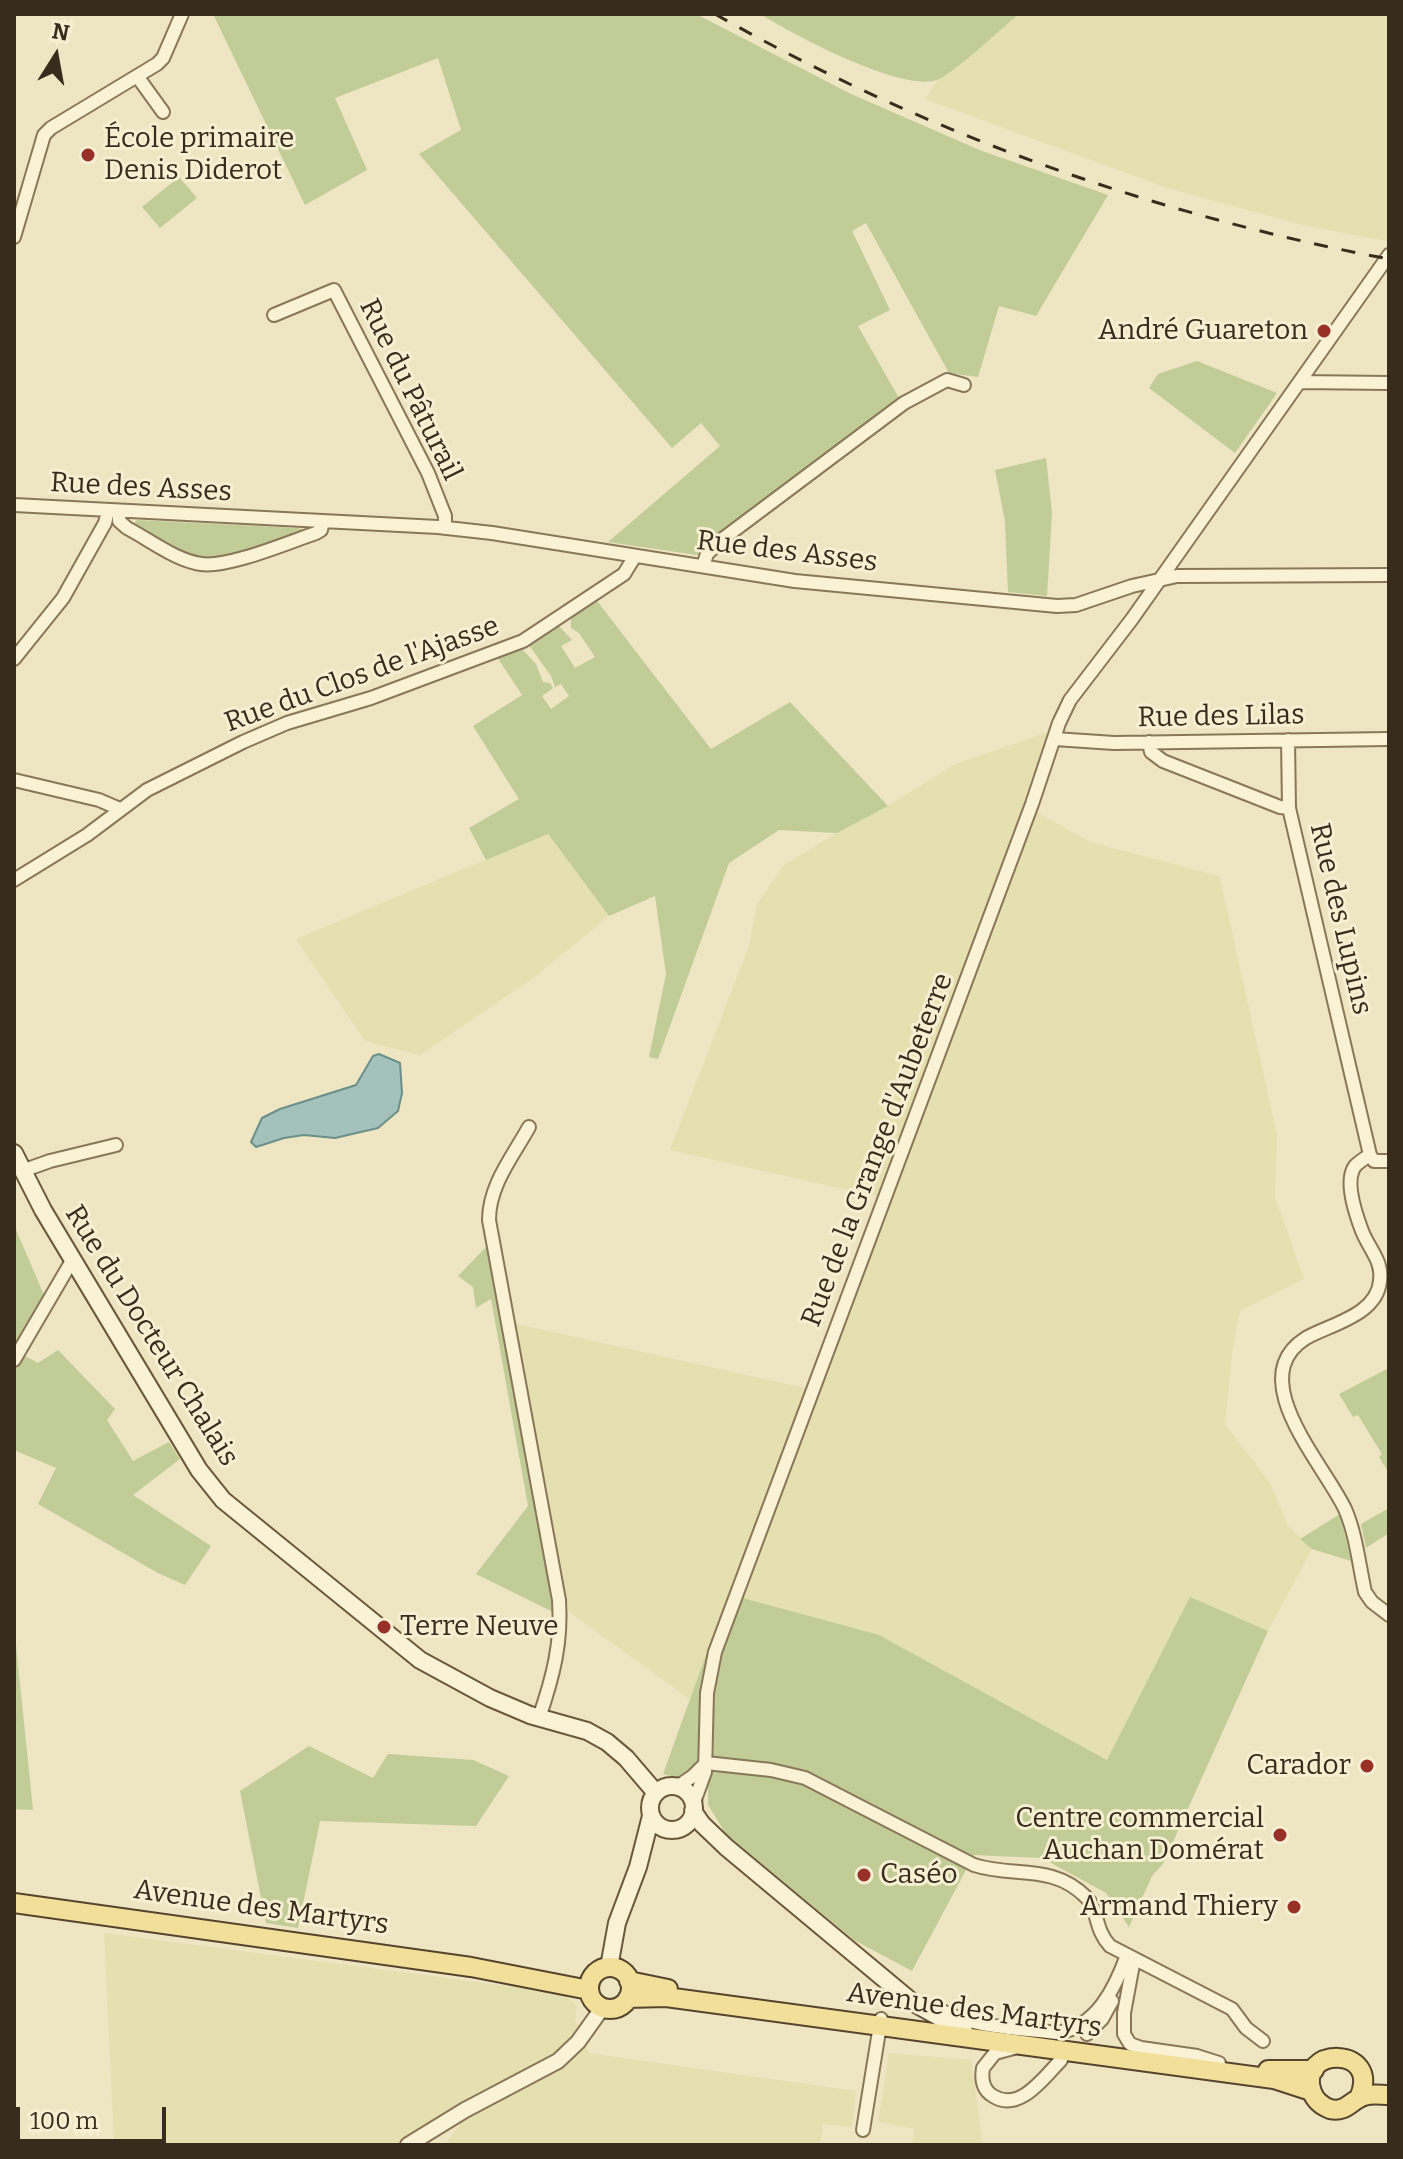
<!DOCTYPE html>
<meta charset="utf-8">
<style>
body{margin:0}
#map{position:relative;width:1403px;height:2159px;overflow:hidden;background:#eee5c2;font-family:Bitter,serif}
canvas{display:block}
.frame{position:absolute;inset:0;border:16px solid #382d1d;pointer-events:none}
.north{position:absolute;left:16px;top:16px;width:80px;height:80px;-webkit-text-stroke:6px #f6efd2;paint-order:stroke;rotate:11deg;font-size:22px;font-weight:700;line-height:32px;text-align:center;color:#382d1d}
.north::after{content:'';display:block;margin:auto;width:28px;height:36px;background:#382d1d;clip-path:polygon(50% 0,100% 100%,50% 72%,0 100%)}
.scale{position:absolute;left:16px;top:2107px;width:150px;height:36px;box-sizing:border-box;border:4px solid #382d1d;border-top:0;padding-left:10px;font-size:24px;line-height:28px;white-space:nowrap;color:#382d1d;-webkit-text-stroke:6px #f6efd2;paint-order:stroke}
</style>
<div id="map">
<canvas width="1403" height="2159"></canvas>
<div class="frame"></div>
<div class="north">N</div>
<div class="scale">100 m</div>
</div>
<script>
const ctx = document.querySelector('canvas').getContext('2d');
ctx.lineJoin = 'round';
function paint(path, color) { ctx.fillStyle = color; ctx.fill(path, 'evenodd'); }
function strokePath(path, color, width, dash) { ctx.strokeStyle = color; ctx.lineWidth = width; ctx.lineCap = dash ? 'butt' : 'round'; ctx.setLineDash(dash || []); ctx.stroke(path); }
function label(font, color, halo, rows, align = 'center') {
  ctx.font = font + ' Bitter,serif'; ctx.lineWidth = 6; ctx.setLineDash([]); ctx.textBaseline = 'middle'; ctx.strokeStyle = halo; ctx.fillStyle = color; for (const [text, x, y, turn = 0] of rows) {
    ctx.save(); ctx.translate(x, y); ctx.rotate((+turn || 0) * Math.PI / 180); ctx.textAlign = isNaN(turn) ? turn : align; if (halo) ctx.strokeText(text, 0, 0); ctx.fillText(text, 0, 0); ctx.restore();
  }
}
const farmland = new Path2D(`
 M1019 14H1389V237L1386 241 1303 225 1167 188 925 99 939 79Z
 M1048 732 1026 806 1090 842 1219 876 1221 882 1277 1135 1275 1197 1304 1279 1240 1311 1232 1354 1225 1424 1270 1483 1288 1526 1312 1549 1268 1631 1190 1598 1108 1760 882 1637 728 1594 691 1700 569 1612 512 1323 809 1389 879 1197 670 1150 749 946 757 904 784 865 837 833 888 806 953 765Z
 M547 834 609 916 532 979 420 1055 365 1041 296 939Z
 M104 1933 561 1993 577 2005 575 2021 589 2053 856 2091 852 2127 823 2124 820 2145H445L487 2087 402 2145H114Z
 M889 2053 971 2060 983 2145H912L915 2129 878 2122Z`);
const green = new Path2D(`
 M213 14H696L851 94 982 151 1108 195 1036 316 999 306 978 377 949 373 866 223 852 231 890 310 858 326 900 400 697 555 608 542 720 446 701 423 672 448 419 154 461 130 438 58 335 98 367 170 305 205Z
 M760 14H1019C1003 27 952 75 937 80 901 92 794 35 760 14Z
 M179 177 197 198 160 228 142 207Z
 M1197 361 1277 393 1235 453 1149 388 1158 374Z
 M1046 458 1052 513 1047 596 1008 592 1005 521 995 470Z
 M137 520 297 528 307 530C284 538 227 564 205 561 179 557 155 538 133 525Z
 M597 601 711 749 790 702 888 806 837 833 779 830 729 863 658 1059 649 1057 666 974 655 896 609 916 548 834 486 860 469 828 519 799 473 726 522 695 497 657 521 648 536 664 543 682 550 683 553 688 542 696 551 709 569 696 561 684 555 687 551 676 529 645 559 626 572 640 561 646 575 668 595 657 579 633 571 628V618Z
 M14 1225 44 1295 14 1346Z
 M490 1243 553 1612 476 1574 528 1506 491 1299 476 1308 473 1287 458 1276Z
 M58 1350 115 1409 107 1420 133 1461 169 1442 180 1459 133 1495 211 1546 185 1585 158 1573 38 1504 56 1468 14 1450V1370L23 1355 38 1363Z
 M1387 1369 1389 1373V1473L1379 1457 1382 1454 1358 1415 1353 1417 1339 1394Z
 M1389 1508V1533L1366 1548 1361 1524Z
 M1340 1514 1351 1561 1312 1549 1300 1539Z
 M728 1594 879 1635 1107 1760 1190 1597 1268 1631 1163 1864 1152 1876 1129 1927 1106 1893 1042 1858 974 1855 912 1971 854 1940 726 1834 708 1805V1786L663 1774Z
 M14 1626 33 1810 14 1809Z
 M309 1746 373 1778 388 1754 473 1760 509 1776 476 1826 320 1821 298 1928 266 1923 240 1791Z`);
const water = new Path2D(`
 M379 1054 400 1063 402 1093 398 1111 378 1128 335 1138 304 1135 284 1138 256 1147 251 1142 262 1118 280 1109 356 1085 373 1056Z`);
const minor = new Path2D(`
 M137 76 163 112
 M14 237 44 135 51 128 157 64 163 58 182 14
 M274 315 334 290 428 473 445 516V528
 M1301 382 1389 383
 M14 505 438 527 492 533 795 581 1057 606 1076 605 1132 586 1177 576 1389 575
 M119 512V521L127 528C150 540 175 560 201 564 228 568 289 542 316 533L321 530 323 521
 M703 566 707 554 724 538 904 403 947 380 964 385
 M14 659 63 598 105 523 108 511
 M1055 739 1114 743 1389 739
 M1288 740 1289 808 1370 1155
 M1149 742 1151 752 1163 761 1280 807 1289 808
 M14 780 99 800 120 809
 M14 880 87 835 147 790 243 742 287 723 371 698 523 641 624 574 635 556
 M529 1127C513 1156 489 1185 489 1220L559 1600C562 1643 553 1677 539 1718
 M1370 1155C1365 1158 1359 1162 1355 1166 1344 1181 1356 1215 1362 1231 1369 1249 1383 1261 1380 1281 1377 1315 1331 1324 1306 1338 1242 1378 1324 1464 1345 1509 1356 1534 1359 1565 1365 1592L1372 1602 1389 1615
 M1370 1155 1374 1161H1389
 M22 1171 50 1161 116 1145
 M14 1360 73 1259
 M706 1763 771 1770 805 1778 974 1865C1014 1878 1052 1863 1086 1897 1099 1910 1094 1929 1110 1946L1232 2009 1246 2028 1263 2041
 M677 1787 693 1776 706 1763
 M693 1805 705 1772 707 1693 715 1652 1032 804 1059 723 1070 700 1132 619 1389 255
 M1134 1959 1124 2013V2034L1130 2044 1141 2048 1197 2056 1219 2063
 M938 2009C973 2028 1018 2028 1057 2033 1097 2027 1115 1988 1127 1955
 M1087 2034 1102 2019 1112 2001
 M1014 2048 995 2053 983 2068C981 2080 983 2090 993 2096 1020 2113 1045 2076 1061 2060
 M863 2130 881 2019`);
const tertiary = new Path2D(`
 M408 2145 465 2110 558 2061 578 2042 603 2007`);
const secondary = new Path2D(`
 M14 1153 43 1210 199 1470 223 1500 420 1660 490 1698 530 1715 587 1731 607 1742 626 1758 656 1793
 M650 1808a22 22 0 1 1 44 0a22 22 0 1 1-44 0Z
 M693 1811 702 1824 726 1847 912 2002 964 2031
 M609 1967 617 1923 638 1867 651 1816`);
const primary = new Path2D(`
 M14 1903 471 1967 589 1990
 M589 1988a21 21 0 1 1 42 0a21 21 0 1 1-42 0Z
 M629 1981 668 1989
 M628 1998 666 1997 1274 2079 1311 2091
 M1268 2070H1314
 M1359 2098C1383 2045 1295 2046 1312 2092 1315 2100 1322 2106 1330 2109 1346 2113 1351 2100 1364 2096 1372 2093 1381 2095 1389 2095`);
const rail = new Path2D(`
 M715 14C923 132 1153 215 1389 259`);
const markers = [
 [88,155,8,"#983229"],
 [1324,331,8,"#983229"],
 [384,1627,8,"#983229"],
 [1367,1766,8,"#983229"],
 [1280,1835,8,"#983229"],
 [864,1875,8,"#983229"],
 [1294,1907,8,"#983229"]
];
const poiNames = [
 ["École primaire",104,139,"left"],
 ["Denis Diderot",104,171,"left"],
 ["André Guareton",1308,331],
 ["Terre Neuve",400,1627,"left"],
 ["Carador",1351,1766],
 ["Centre commercial",1264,1819],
 ["Auchan Domérat",1264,1851],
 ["Caséo",880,1875,"left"],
 ["Armand Thiery",1278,1907]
];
const streetNames = [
 ["Rue du Pâturail",410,390,64],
 ["Rue des Asses",141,488,3],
 ["Rue des Asses",787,552,7],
 ["Rue du Clos de l'Ajasse",362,675,-20],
 ["Rue des Lilas",1221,717,-1],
 ["Rue des Lupins",1340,919,77],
 ["Rue de la Grange d'Aubeterre",878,1150,-69],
 ["Rue du Docteur Chalais",151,1336,58],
 ["Avenue des Martyrs",261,1908,8],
 ["Avenue des Martyrs",974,2011,8]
];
paint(farmland, '#e4e0af');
paint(green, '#c1cc96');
paint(water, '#a4c1bb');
strokePath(water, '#6b8f89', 2);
strokePath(minor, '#887759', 16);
strokePath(tertiary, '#887759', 18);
strokePath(secondary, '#6a583c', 20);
strokePath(primary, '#56442d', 22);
strokePath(minor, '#f9f2d5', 12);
strokePath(tertiary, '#f9f2d5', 14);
strokePath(secondary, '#f9f2d5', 16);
strokePath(primary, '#f2df99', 18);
strokePath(rail, '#382d1d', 3, [14, 14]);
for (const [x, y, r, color] of markers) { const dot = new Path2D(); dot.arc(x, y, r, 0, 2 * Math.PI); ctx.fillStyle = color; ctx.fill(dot); strokePath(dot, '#f6efd2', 3); }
label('28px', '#382d1d', '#f6efd2', poiNames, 'right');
label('28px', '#382d1d', '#f6efd2', streetNames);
</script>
